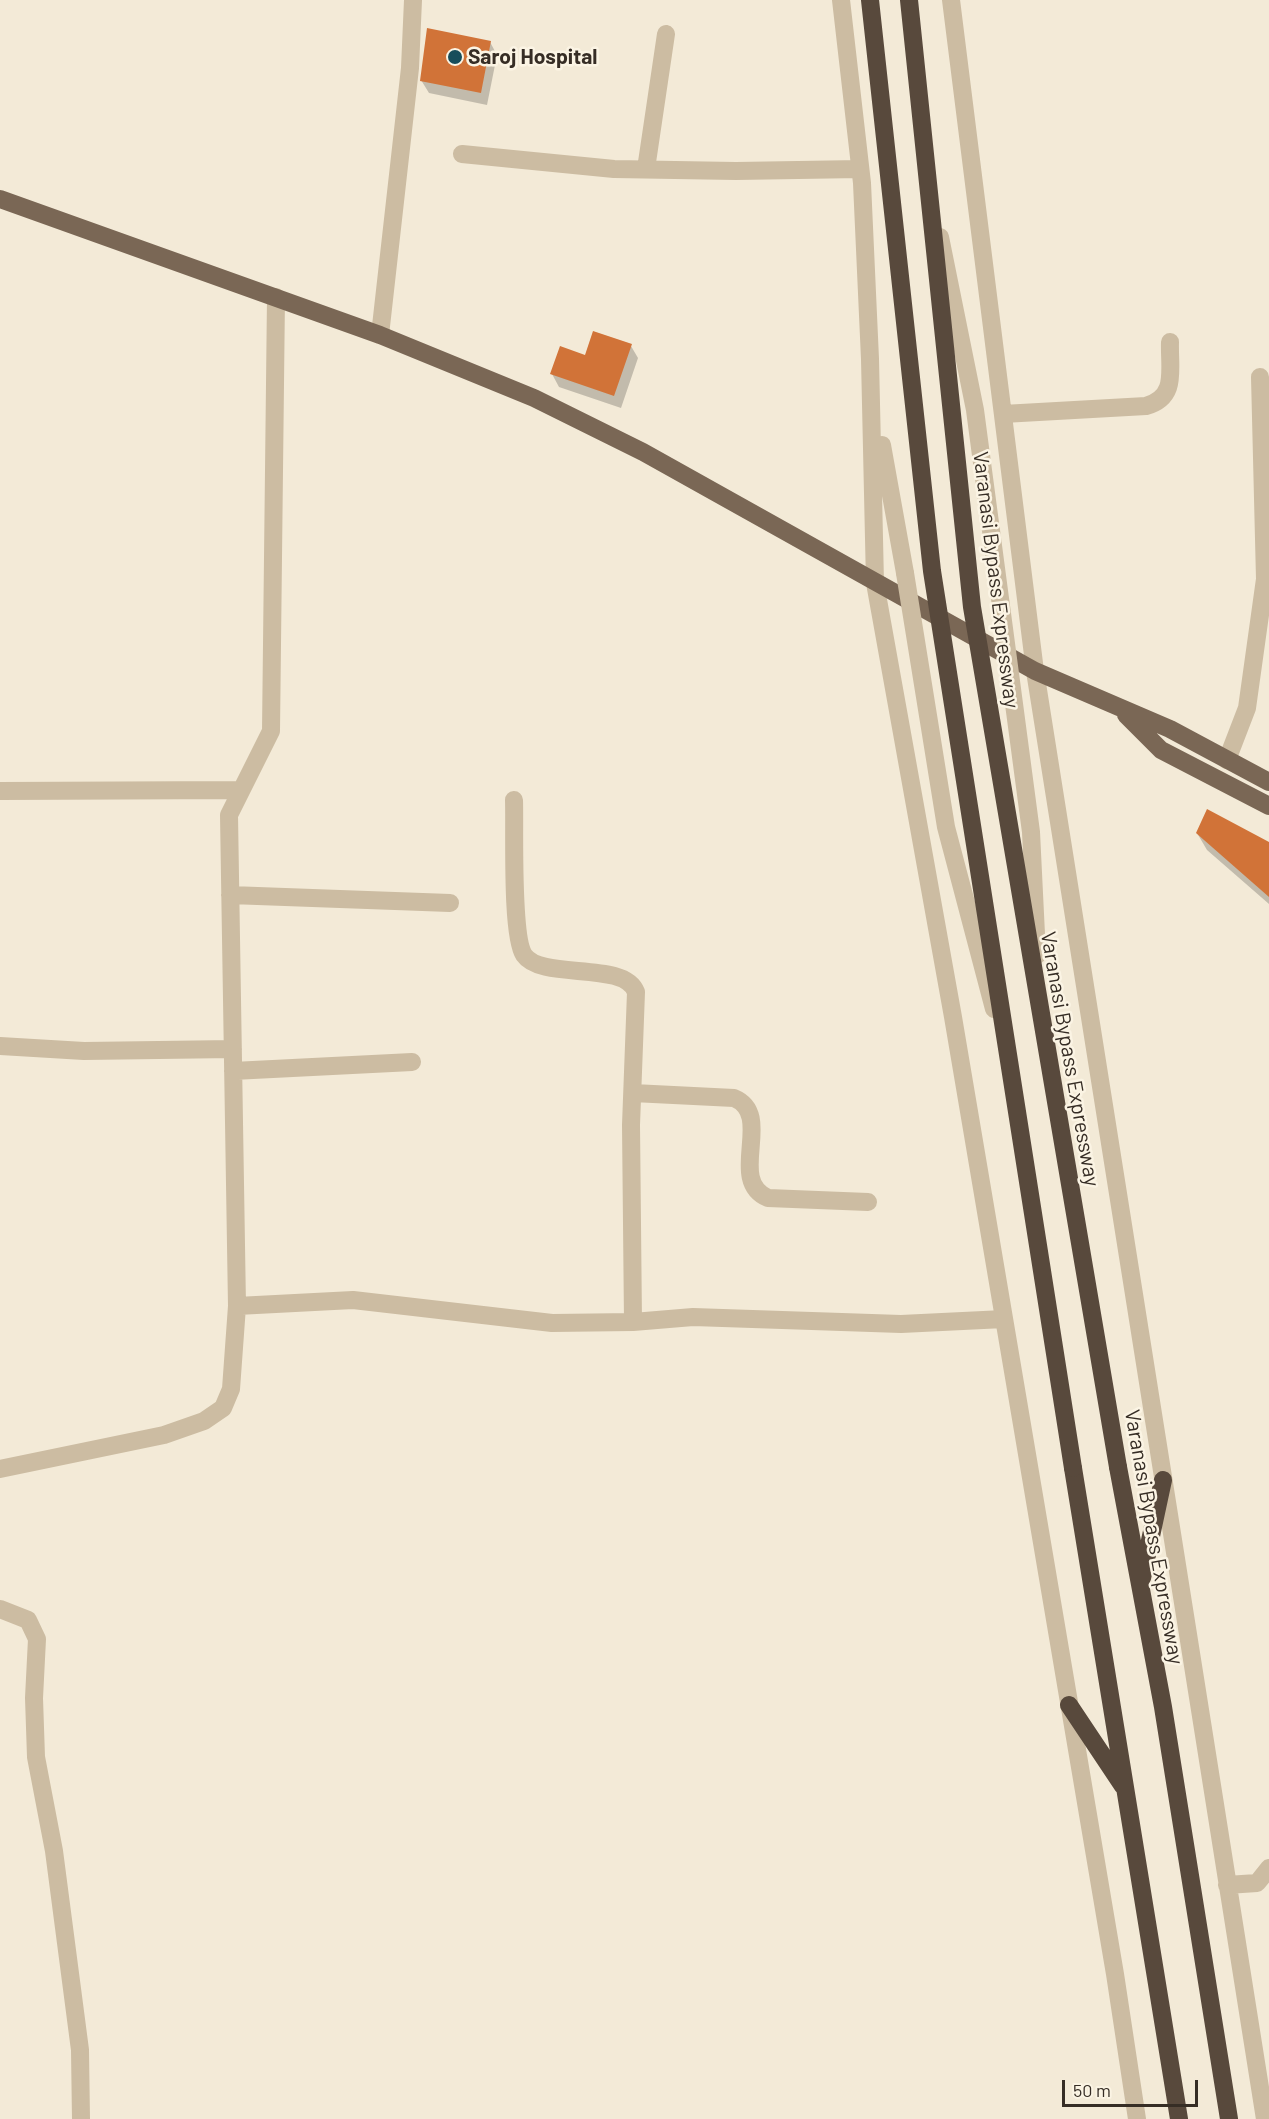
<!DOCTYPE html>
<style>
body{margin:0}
#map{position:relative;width:1269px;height:2119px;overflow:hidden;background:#f3ead7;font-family:Barlow,sans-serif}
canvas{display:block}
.scale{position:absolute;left:1062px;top:2080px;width:136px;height:27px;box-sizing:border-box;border:3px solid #362d25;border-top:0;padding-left:8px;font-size:18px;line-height:21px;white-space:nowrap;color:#362d25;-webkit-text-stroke:4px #fbf4e4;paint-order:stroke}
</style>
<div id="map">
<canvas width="1269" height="2119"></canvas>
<div class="scale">50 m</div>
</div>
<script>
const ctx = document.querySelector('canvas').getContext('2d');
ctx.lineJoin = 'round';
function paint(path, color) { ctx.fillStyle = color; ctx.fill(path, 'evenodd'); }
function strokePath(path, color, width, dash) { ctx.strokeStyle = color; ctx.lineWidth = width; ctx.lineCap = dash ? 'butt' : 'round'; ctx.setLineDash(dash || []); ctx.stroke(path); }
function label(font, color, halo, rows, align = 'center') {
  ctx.font = font + ' Barlow,sans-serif'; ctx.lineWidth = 5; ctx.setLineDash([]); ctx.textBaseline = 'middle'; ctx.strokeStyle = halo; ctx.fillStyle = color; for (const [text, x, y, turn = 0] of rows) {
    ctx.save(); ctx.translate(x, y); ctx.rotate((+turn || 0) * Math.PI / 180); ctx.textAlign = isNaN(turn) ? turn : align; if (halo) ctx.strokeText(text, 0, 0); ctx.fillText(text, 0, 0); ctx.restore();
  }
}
const shadow = new Path2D(`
 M490 42 497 55 487 105 429 93 421 80Z
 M631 346 638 358 621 408 559 387 552 374 586 357Z
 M1197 833 1269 843V904L1207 850Z`);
const building = new Path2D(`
 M427 28 491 41 481 93 420 81Z
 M593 331 632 344 614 396 550 374 560 346 585 355Z
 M1207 809 1269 842V897L1196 833Z`);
const minor = new Path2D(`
 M841 0 862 183 870 359 875 583 953 1017 1115 1974 1137 2119
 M951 0 1035 671 1265 2119
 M462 154 614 169 736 171 860 169
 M646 169 666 34
 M380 335 410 68 413 0
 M1003 414 1146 406C1178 397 1169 370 1170 342
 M882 445 905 573
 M1227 760 1247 708 1265 579 1260 377
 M0 791 241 790
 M514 800C515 828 511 936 524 955 542 981 624 960 636 992L631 1125 633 1322
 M230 895 450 903
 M0 1046 84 1051 233 1049
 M233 1071 412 1062
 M633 1093 734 1098C775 1115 726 1180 768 1198L868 1202
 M237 1306 353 1300 552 1323 633 1322 693 1317 901 1324 1004 1319
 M0 1469 164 1435 204 1421 223 1408 231 1389 237 1306 229 815 271 731 276 297
 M0 1609 28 1620 37 1639 34 1698 36 1757 54 1851 80 2050 81 2119
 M1227 1885 1257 1883 1269 1868`);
const major = new Path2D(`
 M0 199 380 335 534 398 643 452 1035 671 1170 729 1269 782
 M1126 715 1161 750 1269 806`);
const highway = new Path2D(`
 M1118 1467 1163 1707 1229 2119
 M1073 1468 1179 2119
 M1142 1578 1163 1480
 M1069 1705 1123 1786`);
const minorBridge = new Path2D(`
 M940 237 975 410 1031 832 1037 955
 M905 573 946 827 994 1009`);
const highwayBridge = new Path2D(`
 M870 0 932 571 1073 1468
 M909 0 972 607 1118 1467`);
const markers = [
 [455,57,8,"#174d5b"]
];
const poiNames = [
 ["Saroj Hospital",468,57]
];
const streetNames = [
 ["Varanasi Bypass Expressway",996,580,83],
 ["Varanasi Bypass Expressway",1070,1059,80],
 ["Varanasi Bypass Expressway",1154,1537,80]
];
paint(shadow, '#0003');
paint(building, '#d17338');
strokePath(minor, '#ccbca2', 18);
strokePath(major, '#7a6755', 18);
strokePath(highway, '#58493c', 18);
strokePath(minorBridge, '#ccbca2', 18);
strokePath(highwayBridge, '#58493c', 18);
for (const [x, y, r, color] of markers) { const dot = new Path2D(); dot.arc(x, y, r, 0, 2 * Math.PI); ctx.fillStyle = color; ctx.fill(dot); strokePath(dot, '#fbf4e4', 2); }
label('bold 21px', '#362d25', '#fbf4e4', poiNames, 'left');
label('21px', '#362d25', '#fbf4e4', streetNames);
</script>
